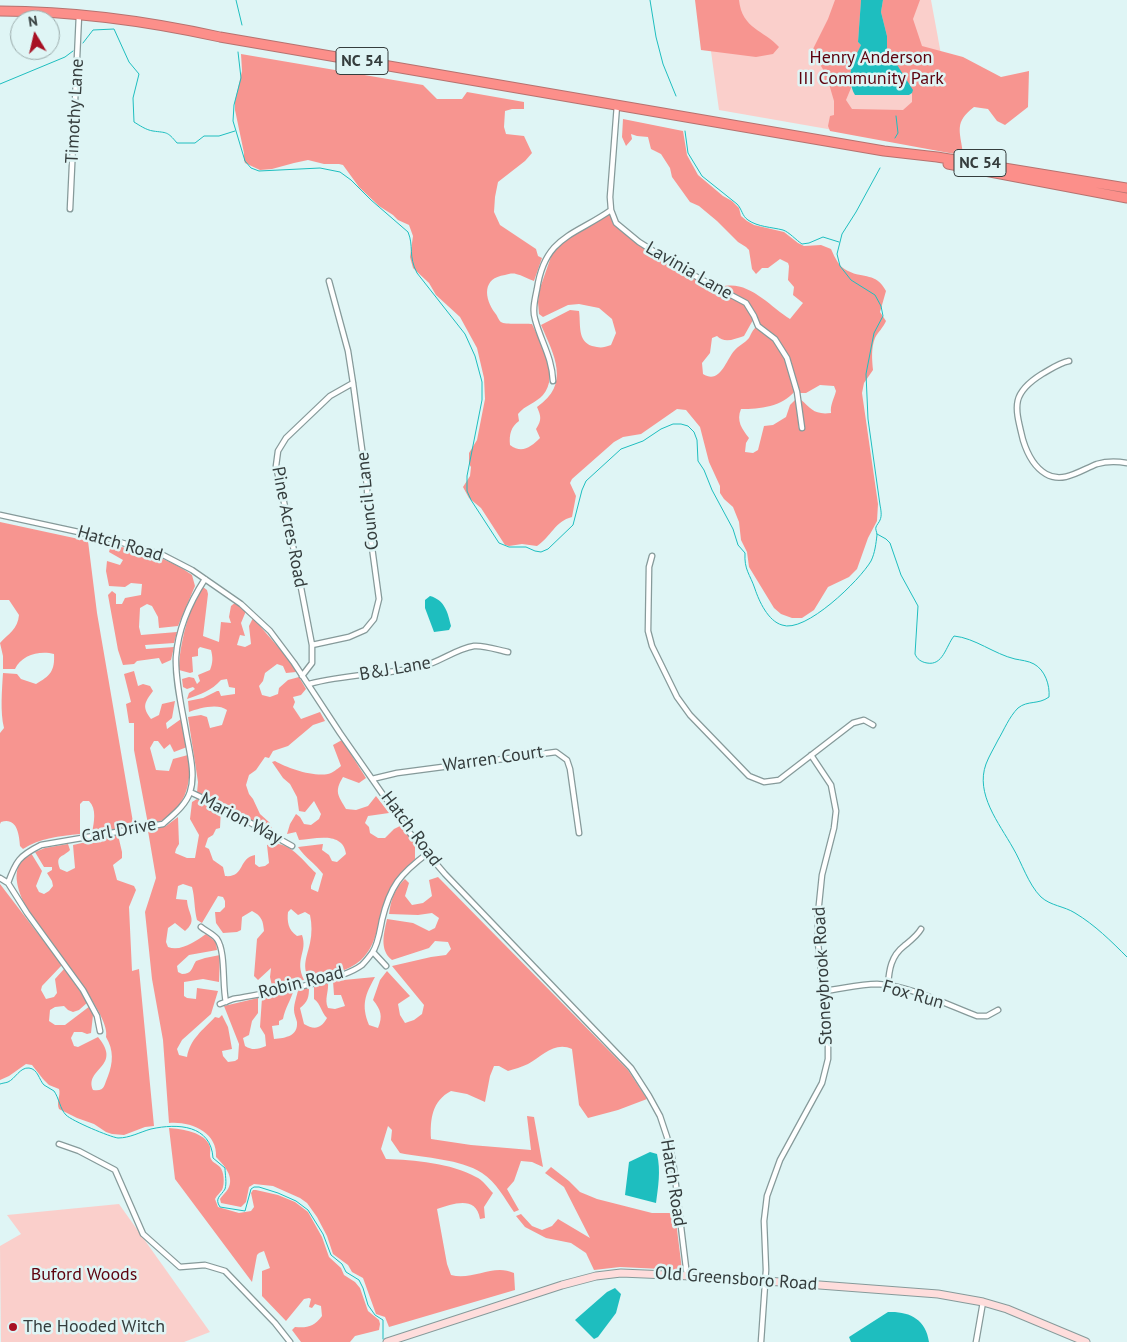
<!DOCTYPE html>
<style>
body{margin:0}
#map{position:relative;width:1127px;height:1342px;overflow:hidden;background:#dff5f5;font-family:"PT Sans",sans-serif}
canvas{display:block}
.north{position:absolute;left:10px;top:10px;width:50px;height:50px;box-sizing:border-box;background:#dff5f5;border:1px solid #9babab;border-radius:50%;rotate:351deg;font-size:14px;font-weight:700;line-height:20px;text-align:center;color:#353d3d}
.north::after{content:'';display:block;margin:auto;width:18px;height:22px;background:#a71023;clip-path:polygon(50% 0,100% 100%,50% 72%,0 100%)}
</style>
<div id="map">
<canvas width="1127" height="1342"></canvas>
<div class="north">N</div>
</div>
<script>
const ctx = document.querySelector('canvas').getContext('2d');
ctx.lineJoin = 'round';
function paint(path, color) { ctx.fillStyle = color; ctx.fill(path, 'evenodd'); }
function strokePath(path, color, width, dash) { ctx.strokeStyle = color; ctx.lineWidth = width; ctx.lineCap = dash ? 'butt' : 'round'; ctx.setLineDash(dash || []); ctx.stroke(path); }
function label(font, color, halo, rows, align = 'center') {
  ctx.font = font + ' "PT Sans",sans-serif'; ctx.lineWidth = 5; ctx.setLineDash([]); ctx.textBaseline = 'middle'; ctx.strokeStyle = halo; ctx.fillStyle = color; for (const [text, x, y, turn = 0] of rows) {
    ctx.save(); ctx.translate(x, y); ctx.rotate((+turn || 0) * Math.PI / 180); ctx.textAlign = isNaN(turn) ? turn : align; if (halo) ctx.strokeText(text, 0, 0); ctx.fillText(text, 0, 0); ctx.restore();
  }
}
const green = new Path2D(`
 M704 0H931L959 152 719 110Z
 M119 1204 210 1332 184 1342H1L0 1246 21 1234 7 1215Z`);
const forest = new Path2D(`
 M695 0H739C742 29 764 30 779 47L773 54 756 57 701 50Z
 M835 0H861L858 42 861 45 851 66V88L846 100 852 109 903 110 912 102V90L887 49V36L881 12 883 0H920L913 19 922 46 963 57 1001 77 1029 71 1028 107 1005 125 997 121 988 109 974 107C954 122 960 131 963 153L960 155 830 131 828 126 830 116 834 115V101L829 84 825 83 824 71 812 51 828 19Z
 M241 54 423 85 437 99H462L467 92 524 102V109H512L505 111 504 127 506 134 524 136 532 153 525 161 498 182 495 197 494 212 500 225 536 249 538 256 542 258 534 281C528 279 522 275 516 274 513 273 508 274 505 275 482 278 484 298 495 313 497 315 499 321 501 322 505 325 525 323 532 324 541 344 560 375 543 395 536 403 525 405 518 414L519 421C511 427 509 434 510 445 522 454 531 447 540 438L536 429C542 420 541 416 537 407 571 384 554 355 541 325L570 310 579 311C581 324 577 341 592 346 600 348 603 348 611 345L616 333 612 319 599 308 579 304 568 305 543 317 539 314 538 302 539 291 553 251 561 242 610 213 614 225 637 244 714 290 745 304 753 320 744 336C734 339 725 344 717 336L712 338 710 353 702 363 703 374C720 385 726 360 734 351 738 346 745 343 749 338 751 334 752 331 755 328L758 327 773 340 786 359 795 391C782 407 760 409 741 409 736 421 742 429 749 438L746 443 745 452 753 453 758 450 764 426 773 425 786 417 790 405 796 399 799 430 804 429 800 399C812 409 814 415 831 413 830 405 834 399 836 391L834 386 820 385 806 393H800L789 357 776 337 760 325 755 313 747 301 721 287C748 279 769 306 790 319L803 303 793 295 794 287 788 280 789 266 788 263 780 259 768 268H762L756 274 752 269 749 250 746 247 738 242 717 221 699 206 690 202 672 177 670 168 661 154 651 149 648 137 637 136 631 134 632 139 626 146 622 137 623 119 683 131 687 155 698 175 723 196 732 201 739 208 741 216 747 221 754 225 784 232 798 243 804 246 821 245 831 249C835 258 839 267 848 271 864 279 876 272 886 291L880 312 886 321C883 328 878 332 875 338 871 348 872 359 873 370L864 383 862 393 878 504 877 521 868 538 857 569 849 577 828 587 814 610 802 618H792L781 614 774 608 749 567 747 552 741 540 739 522 733 507 724 499 720 493V486L709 462 700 427 686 410 677 409 641 434 623 437 614 442 572 479 570 483 576 496 572 517C555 521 551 537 537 546L522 544 509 546 505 545 481 508 469 498 463 487 470 476 471 467 469 464V453L477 440 485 399 484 378 477 348 460 317 436 295 429 283 413 268 410 257 413 236 409 225 398 220 393 215 379 206 359 187 343 165 339 164H324L308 160 294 163 272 169 260 170 245 163 244 160V153L235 110V101L242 71Z
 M0 522 88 541 97 613 134 828 92 833C94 822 97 809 89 801H83L80 804V834C59 836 40 838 23 849L20 846C19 834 17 817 1 822L0 824V733L4 728C0 712 2 690 3 673L17 674 21 679 36 684C50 676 55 671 54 654 40 650 21 655 15 669H3V656L0 643C8 634 18 629 19 615L9 600H0Z
 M111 545C139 550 169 558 192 575L195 586 178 626 159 628 158 617 152 606 147 604 140 608 139 627 141 635 177 632 174 643 145 645 146 649 174 647 171 660 162 664 159 658 137 661 134 664 123 665 118 650 108 595 112 591 116 594V604H122L125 598 141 595 142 584 131 583 125 587 109 586 106 571 107 561 120 565 123 560 109 552Z
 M203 587 207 590 208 594 203 636 219 642 221 622 231 623 229 617 231 606 236 602 246 611 241 623 245 636 240 635 237 645 245 647 251 644 249 626 253 618 292 663 296 672 286 673 283 666 277 664 265 673 263 681 259 686 262 695 270 697 278 694 279 688 288 680 299 677 306 689 301 695 293 697 295 702 293 707 301 719 320 712 325 721 313 725 288 746 273 751 269 758 265 757 256 770 249 775 246 785 249 794 253 799 260 814 270 823 272 829H265L223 804 197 793 198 782 188 717 201 715 207 717 210 728 222 725 227 710C218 703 199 708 189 712L188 701 203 698 217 691H219L221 696 235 694V688L229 687 227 679 221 680C211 691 201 694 187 699L189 693 195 689 193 687 187 689 183 687 182 679 189 677 194 678 197 684 200 681 198 675 210 670C213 662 213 658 211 650L200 647 198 649V656L192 657 193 672 190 673 179 670C179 647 189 605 203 587Z
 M134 671 138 686 143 684 150 686 153 691C144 703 142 707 151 719L159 715 162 704 175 701 172 718 166 723 167 729 181 719 187 747 174 752 170 744 164 749 158 741H154L150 748 156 770 169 771 173 759 188 755C193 779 186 807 163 820 159 822 153 823 148 824L134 750V723H129L126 704 131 702 124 674Z
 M342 740 366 778 359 783 343 777C334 792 338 795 346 809L356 810 368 806 376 796 389 813 368 816 365 823 369 827 370 833 378 838H385L394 829 400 826 415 843V859C404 870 393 881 387 896 378 918 379 943 361 960 348 972 327 975 310 980 301 967 307 957 310 943 312 934 312 924 310 915L305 912 298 915 291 909 288 912C287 921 288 930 297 936L302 935C308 952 294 959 304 980L272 986 270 977 271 968 258 980 254 976 257 939 264 931C263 921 262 916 252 911L242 917 241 930 237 932 223 933 216 923 215 912H220L225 907V901L223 897 218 896 202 923 197 920C194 909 195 898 192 887L183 884 178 886 176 899 187 900C188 915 198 920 185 931L175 923 168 928 166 942 168 947C181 952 196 941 206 934L216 942 217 950 189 955 177 966 178 972 182 974C192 974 191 969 196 961L205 958 220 955 219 982 203 979 184 982V996L187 998 196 999 197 988 218 991 211 1014 182 1040 177 1049 179 1055 187 1057C190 1039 203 1030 215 1017L219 1018 222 1015 228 1027 232 1049 222 1051 223 1056 228 1062 235 1061 238 1059 239 1044 224 1006 258 998V1013L252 1021 249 1035 243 1038 245 1046C253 1051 258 1049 266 1046L265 1035 260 1027 262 998 294 989C291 1000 285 1008 283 1019L279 1021V1025L272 1026 274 1039C286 1038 298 1036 297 1022 296 1018 294 1014 294 1010 294 1003 297 996 298 990L309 987C309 997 308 1002 300 1008L304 1024C314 1030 321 1029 327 1018 321 1012 321 1004 314 999V985L328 982C329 992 324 999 328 1008L335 1009 345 1006 341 995H334L333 981 375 977C365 995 361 1005 369 1025L378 1028C383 1016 381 1010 373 1000L380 980 387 971 410 996 398 1004 400 1015 405 1023 414 1020 422 1014 424 1005 392 966 431 957 446 955 451 949 448 942 435 941 429 948 392 960C379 950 384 933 387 919L413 923 429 931 435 928 439 918 432 913 418 915 389 914C391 900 394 889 405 879L409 883 405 896 412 905 423 903 432 896 429 880 438 877 628 1070 647 1099 618 1110 588 1118 579 1105 572 1049C555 1041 542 1056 528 1064 522 1067 514 1069 508 1071L499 1066H494L490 1076 485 1102 467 1094 451 1091C432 1101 430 1119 431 1139L471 1145 531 1150 527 1116 534 1117 543 1167 532 1162 521 1161 514 1181 507 1189 519 1210 514 1212C505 1199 496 1182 482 1173 461 1159 425 1158 400 1153L391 1140 392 1130 388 1126 381 1149 386 1159C414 1160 451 1163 476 1177 483 1180 488 1188 493 1193L484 1207 485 1218 480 1219C476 1195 453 1204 437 1209L447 1264 451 1275C473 1281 493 1263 514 1273L515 1290 389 1327 385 1317 376 1314 363 1278 352 1272 348 1265 333 1254 327 1236 317 1217 307 1203 300 1198 273 1186 254 1184 249 1187 246 1202 241 1207 221 1203 220 1199C222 1196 226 1192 228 1189 235 1177 224 1165 216 1157 218 1132 190 1121 169 1123L163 1040 152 979 145 912 156 878 148 831 166 826 178 817 179 844 176 849 175 853 187 858H195L199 835 190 819 192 802 197 799 221 808 220 828 216 829 213 835 208 838 205 847 209 849 213 860 223 867 225 876C245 878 238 858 255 855V864L259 867 265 866 269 863 267 845C288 838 302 860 316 873L311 886V889L318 892 323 874C315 863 305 858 298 847L323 844 322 850 329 855 332 861 337 862 346 854C343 831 315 839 299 840L296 832 287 834 290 824 296 814 300 817 304 824 311 825 319 819 321 814 314 801 305 812 299 811 297 797 290 784 283 778 272 762 275 761C287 768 313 777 328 774 333 773 337 769 341 766L333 745Z
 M118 835 122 852V858L113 865 117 880 134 886 136 890 129 907 132 971 139 969 154 1126 145 1127 124 1135 112 1134 106 1132 94 1124 77 1118 59 1109C56 1101 61 1096 59 1089L49 1085 43 1079 32 1065 26 1064 9 1076 0 1080V884L62 965 42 986 41 990 46 999 54 997 57 993 55 979 64 969 88 1002 79 1010 73 1012 68 1010 64 1006 55 1007 50 1010 49 1021 55 1025H65L90 1006 93 1015 91 1033 87 1034 82 1032H74L71 1038 74 1046 78 1047 98 1037C123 1067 84 1068 93 1090 105 1092 104 1085 108 1076 113 1063 114 1050 106 1037 112 1017 54 948 41 929 35 921 29 912 24 903 16 886 10 864 31 853L42 871 36 886 39 892 44 894 49 891 53 886 52 881 47 873 52 870V867H44L35 852 45 848 68 844 70 850C62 858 55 855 60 869L67 872 75 868 73 845Z
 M169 1128C181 1129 206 1132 210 1147 211 1151 209 1155 211 1159 213 1163 216 1163 220 1167 224 1171 225 1184 222 1190 220 1193 217 1195 215 1199L218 1207 239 1213 251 1211 254 1207 251 1193 253 1190H256L278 1195 295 1202 308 1212 322 1237 329 1257 341 1268 344 1275 355 1282 360 1288 368 1311 379 1320 380 1324 379 1330 355 1336 350 1342H301L292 1330 295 1327C307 1328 314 1327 322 1316L321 1306 315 1304 312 1308 309 1307 311 1299 309 1298 304 1299 286 1321 262 1296V1271L270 1268 264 1251 259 1253 257 1255 252 1282 175 1179Z
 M551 1167 569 1181 580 1192 597 1199 652 1213H675L682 1270 620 1267 594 1270 586 1253 571 1243 546 1238 525 1227 516 1216 521 1214 532 1226 542 1230 552 1226 558 1219 590 1238 564 1187 545 1173Z`);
const water = new Path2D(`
 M861 0H883L881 12 887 36V49L913 90 912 93 909 95H855C845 77 853 61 861 45L858 42Z
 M430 596C445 600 448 613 451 626L449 630 434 632 425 608V600Z
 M650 1152 657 1154C661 1171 658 1187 656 1203L625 1195 629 1162Z
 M615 1288 621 1294 616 1313 598 1337 594 1339 575 1320 607 1292Z
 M888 1312C909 1311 926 1319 929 1342H851L849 1337Z`);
const stream = new Path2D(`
 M236 0 242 25
 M650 0 656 37 663 64 676 96
 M83 43 93 30 114 29 129 62 139 74 133 98 134 122C139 125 146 130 153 131 167 133 167 131 177 143H195L204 136H219L235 131
 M238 52 241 78 234 105 233 121 245 161 251 168 259 171 320 168 340 172 351 180 371 200 408 232C414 246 408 256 417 273L465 334 475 356 482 382V400L467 476V491L471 500 499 543 509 547H526L535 551 541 552 548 549 573 525 582 490 586 481 621 449 643 441 661 429 673 424H681L688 426 694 432 697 440 698 461 704 470 712 490 733 529 738 545 745 553C744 570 750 574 755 589 759 601 768 621 782 625 805 634 860 580 871 561 875 553 876 543 877 535 877 532 875 529 876 527 876 526 880 521 880 520 882 516 881 510 880 505L868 419 866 374 874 333 883 316 881 306 875 295 851 280 840 266 837 254 842 234 856 212 880 168
 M0 84 65 57 73 51
 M685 131 688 153 702 176 737 204C742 209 742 216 748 220 758 227 771 227 783 230 789 232 796 240 802 244L809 243 823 237 839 242
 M895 138 898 133 896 116
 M877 534 886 539 890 543 901 575 918 606 915 654C917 659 921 662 927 663 943 666 946 646 954 636 975 638 994 654 1015 659 1020 660 1029 661 1034 664 1045 670 1050 685 1049 697 1038 705 1028 700 1018 708 1009 717 1004 730 998 740 994 748 989 756 986 764 975 794 999 823 1013 848 1022 863 1028 884 1041 897 1051 906 1064 906 1075 913 1095 925 1111 941 1127 957
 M0 1084C3 1083 5 1083 8 1082 15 1079 20 1067 29 1068 38 1069 39 1080 44 1085 47 1087 51 1089 54 1091 59 1098 60 1109 66 1115 72 1121 110 1137 118 1138 130 1138 140 1132 151 1129 178 1123 211 1125 213 1158L225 1168C225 1174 227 1183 225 1189 221 1196 214 1198 220 1207L245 1211 251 1189 254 1187H259L278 1193 296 1201 308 1210 323 1234 331 1255 342 1264 346 1272 359 1280 363 1288 368 1305 375 1315 383 1320V1339`);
const street = new Path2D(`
 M617 105 610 197 611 210 616 223 639 242 682 269 746 303 754 316 758 326 775 339 787 358 797 392 802 428
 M70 209 79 15
 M1069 361C1059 363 1051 369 1042 374 1010 394 1015 407 1023 440 1027 453 1034 467 1046 474 1063 484 1081 470 1097 464 1107 461 1116 461 1127 463
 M553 381C552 357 541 342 535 319 532 310 535 299 537 289 545 236 574 236 611 210
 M0 515 106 538 163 555 192 570 241 604 270 631 294 663 340 733 409 832 445 874 631 1068 649 1096 660 1116 667 1137 673 1161 687 1276
 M652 556 649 567 648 631 652 646 677 697 690 715 749 776 764 782 779 780 853 723 864 720 873 725
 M312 645 349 637 365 630 374 619 379 599 368 518 367 486 353 383 348 351 329 281
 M302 676 312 663V645L289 525 276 466 278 451 286 438 330 396 353 383
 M309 684C345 674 383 675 420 667 439 663 455 649 474 646 484 645 498 650 508 652
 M372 779 397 773 556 752 567 760 570 769 579 833
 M190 792 222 807 292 846
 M0 878 8 883 27 913 83 990 97 1016 100 1031
 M8 883C16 861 19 856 41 845L163 824C173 815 186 805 190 792 196 774 189 750 186 732 182 708 175 681 176 657 178 629 190 602 205 579
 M201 927C206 931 213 934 217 939 226 952 222 985 226 1002
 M373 952 386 966
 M888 985C889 970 891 956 904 946 910 941 917 936 921 929
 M824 991C841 989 860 984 877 984 908 985 948 1005 977 1016H987L998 1010
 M220 1004 233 999C265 993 338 983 362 965 365 962 369 957 372 953 378 945 380 930 382 920 390 886 400 874 428 853
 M59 1144 79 1151 115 1170 143 1234 180 1267 205 1265 225 1271 275 1323 290 1342
 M761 1342 766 1270 764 1221 767 1196 780 1160 822 1083 828 1059V1034L818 943V914L822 875 834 828 836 811 831 785 811 755
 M976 1342 983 1302`);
const secondary = new Path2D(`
 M387 1342 562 1285 596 1276 621 1273 714 1277 938 1294 983 1302 1007 1309 1086 1342`);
const highway = new Path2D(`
 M0 11C74 11 147 21 220 37L884 151 937 157 1127 188
 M948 164 1127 198`);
const markers = [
 [13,1327,5,"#a71023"]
];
const shields = [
 [362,61,52],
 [980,163,52]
];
const shieldNames = [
 ["NC 54",362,61],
 ["NC 54",980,163]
];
const parkNames = [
 ["Henry Anderson",871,58],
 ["III Community Park",871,79],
 ["Buford Woods",84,1275]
];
const streetNames = [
 ["Timothy Lane",75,111,-87],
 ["Lavinia Lane",689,271,30],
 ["Council Lane",368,501,-96],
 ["Pine Acres Road",289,527,79],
 ["Hatch Road",120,544,16],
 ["B&J Lane",395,669,-10],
 ["Warren Court",493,759,-8],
 ["Marion Way",241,819,28],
 ["Hatch Road",411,829,53],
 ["Carl Drive",119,831,-10],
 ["Stoneybrook Road",823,976,-93],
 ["Robin Road",301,983,-14],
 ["Fox Run",913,995,16],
 ["Hatch Road",673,1183,81],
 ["Old Greensboro Road",736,1279,4]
];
const poiNames = [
 ["The Hooded Witch",23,1327]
];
paint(green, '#facfcb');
paint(forest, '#f79590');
paint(water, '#1ebebf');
strokePath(stream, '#1ebebf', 1);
strokePath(street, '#869a9a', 7);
strokePath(secondary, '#869a9a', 9);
strokePath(highway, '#b6726f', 11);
strokePath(street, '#fff', 4.5);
strokePath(secondary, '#fedddc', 7);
strokePath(highway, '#fc8f8a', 9);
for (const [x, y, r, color] of markers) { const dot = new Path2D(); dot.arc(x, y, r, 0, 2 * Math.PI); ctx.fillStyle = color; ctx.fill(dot); strokePath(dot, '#dff5f5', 2); }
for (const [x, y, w] of shields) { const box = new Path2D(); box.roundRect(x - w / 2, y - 13.5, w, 27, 4); ctx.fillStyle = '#dff5f5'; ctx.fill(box); strokePath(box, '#353d3d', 1); }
label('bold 16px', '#353d3d', null, shieldNames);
label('18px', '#5d020e', '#dff5f5', parkNames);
label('18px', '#353d3d', '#dff5f5', streetNames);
label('18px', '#353d3d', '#dff5f5', poiNames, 'left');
</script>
